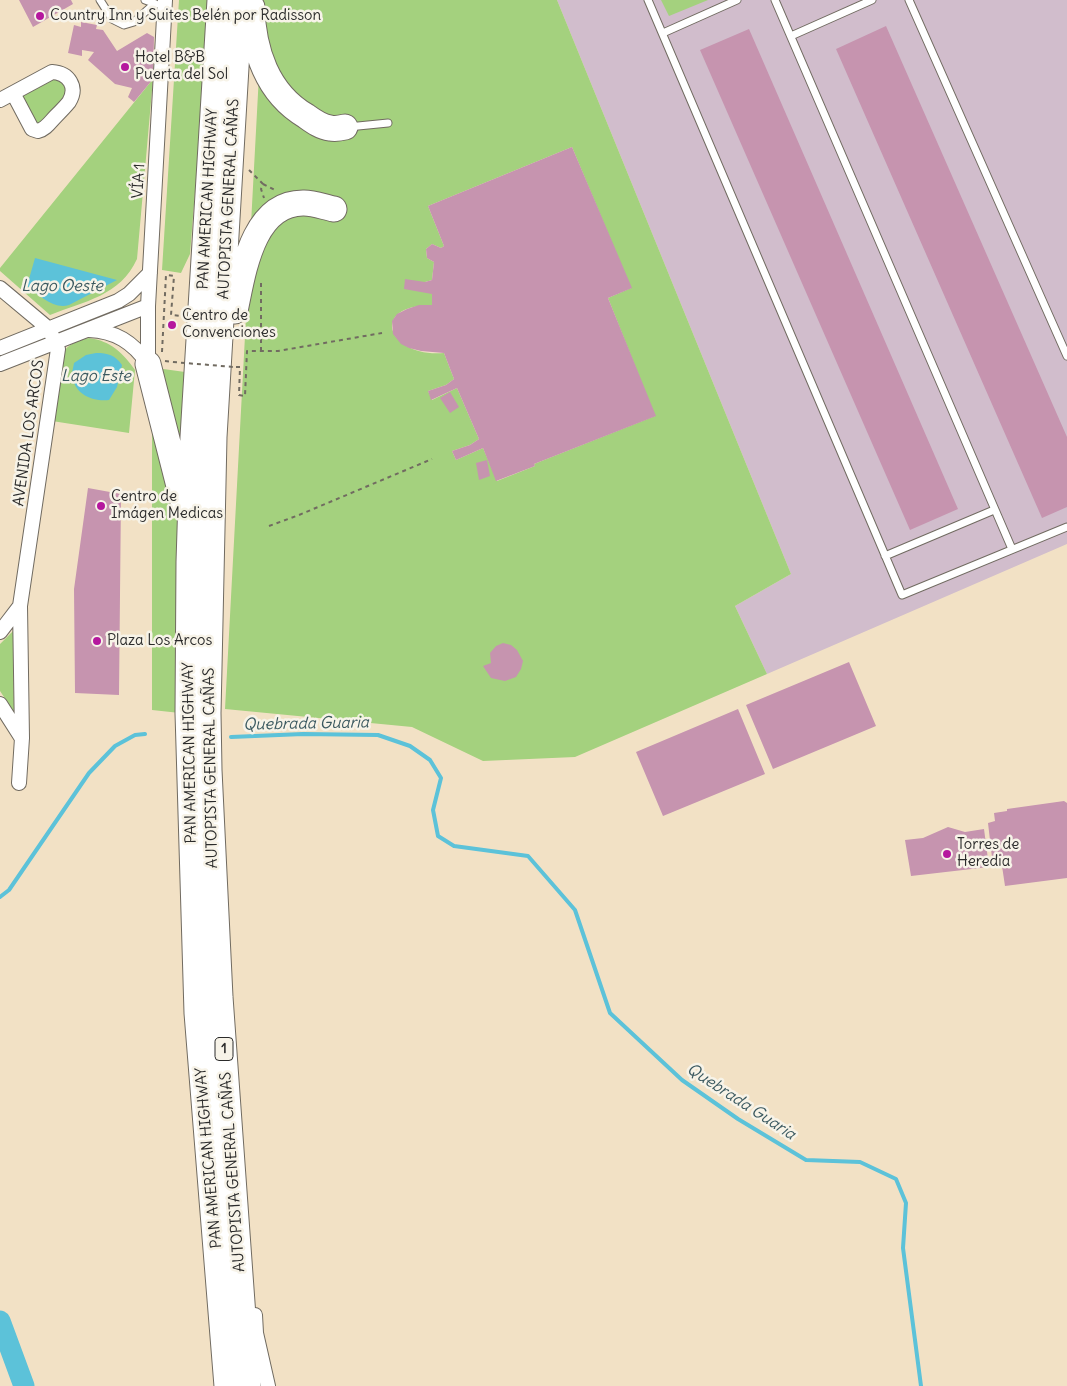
<!DOCTYPE html>
<meta charset="utf-8">
<style>
body{margin:0}
canvas{display:block;background:#f2e1c5}
</style>
<canvas width="1067" height="1386"></canvas>
<script>
const ctx = document.querySelector('canvas').getContext('2d');
ctx.lineJoin = 'round';
function paint(path, color) { ctx.fillStyle = color; ctx.fill(path, 'evenodd'); }
function strokePath(path, color, width, dash) { ctx.strokeStyle = color; ctx.lineWidth = width; ctx.lineCap = dash ? 'butt' : 'round'; ctx.setLineDash(dash || []); ctx.stroke(path); }
function label(font, color, halo, rows, align = 'center') {
  ctx.font = font + ' Delius,sans-serif'; ctx.lineWidth = 5; ctx.setLineDash([]); ctx.textBaseline = 'middle'; ctx.strokeStyle = halo; ctx.fillStyle = color; for (const [text, x, y, turn = 0] of rows) {
    ctx.save(); ctx.translate(x, y); ctx.rotate((+turn || 0) * Math.PI / 180); ctx.textAlign = isNaN(turn) ? turn : align; if (halo) ctx.strokeText(text, 0, 0); ctx.fillText(text, 0, 0); ctx.restore();
  }
}
const industrial = new Path2D(`
 M557 0H1067V544L767 674 735 606 791 574Z`);
const green = new Path2D(`
 M179 0H208L210 6 190 254 181 273 162 270Z
 M263 0H557L791 574 735 606 767 674 575 757 483 761 412 727 225 709ZM572 147 631 288 608 298 655 416 534 464 535 466 497 481 483 448 456 460 452 451 470 445 479 439 457 388 432 400 428 391 446 385 454 379 444 353C390 358 366 306 432 305V294L425 282 432 280 434 262 427 258 426 249 432 244 441 248 444 246 428 206Z
 M661 0H708L669 16Z
 M55 77H59L68 90 64 100 37 125 20 94Z
 M153 79 137 259C120 296 85 301 50 315L0 271V268Z
 M89 338C111 341 123 353 135 370L129 433 52 421C54 404 57 363 65 350 70 343 81 340 89 338Z
 M156 368 185 372 180 475Z
 M152 396 175 493 182 536 180 713 152 710Z
 M13 631 14 712 0 691V644Z`);
const water = new Path2D(`
 M35 258 117 280 69 305C54 310 39 295 27 286Z
 M96 353C108 353 115 355 122 365L117 387 109 400C94 402 76 395 73 379 71 374 73 369 74 363L86 355Z`);
const stream = new Path2D(`
 M231 737 303 734 378 735 410 746 430 760 441 778 433 810 438 836 454 846 528 856 575 910 610 1013 682 1080 738 1119 806 1160 860 1162 896 1179 906 1203 903 1248 921 1386
 M0 897 9 890 89 773 115 746 135 735 145 734`);
const river = new Path2D(`
 M0 1321 24 1386`);
const building = new Path2D(`
 M19 0H71L73 4 33 27Z
 M81 22 97 25 96 29 103 30 117 51 147 33 154 37 153 79 134 102 128 97 132 88 115 84 88 60 94 52 82 50V56L68 53 74 25 81 27Z
 M886 26 1067 437V507L1042 518 836 49Z
 M749 29 958 509 910 530 700 50Z
 M572 147 632 288 608 298 656 416 534 464 535 466 496 481 483 448 456 460 452 451 470 445 479 439 457 388 431 400 428 391 446 385 454 379 444 353 421 351 409 348 401 344 393 334 392 321 397 314 407 309 419 305H432V294L404 289 405 279 425 282 432 280 434 262 427 258 426 249 432 244 441 248 444 246 428 206Z
 M450 392 459 407 450 413 440 398Z
 M487 460 490 476 479 480 476 463Z
 M88 488 121 494 119 695 75 693 74 589Z
 M503 643 511 645 517 650 523 661 521 669 516 677 505 681 491 678 483 666 491 663 490 653 496 646Z
 M849 662 876 726 773 769 746 705Z
 M738 709 765 774 663 816 636 752Z
 M1064 801 1067 803V878L1005 886 1002 866H993L988 823 995 821 994 813 1007 811V809Z
 M948 827 965 832 984 829 989 867 911 876 905 840 923 838Z`);
const path = new Path2D(`
 M249 170 263 184 261 189 264 198
 M263 184 277 191
 M261 351V281
 M162 352 166 275 174 276 171 315 182 316
 M165 361 173 362
 M236 367H240L239 395 245 396 247 351H278L382 333
 M269 526 299 515 432 459`);
const lane = new Path2D(`
 M100 0 112 19 124 25 134 22 154 4
 M145 0 156 4
 M648 0 902 595 1067 527
 M775 0 1012 549
 M909 0 1067 356
 M663 33 737 0
 M791 36 872 0
 M348 127 388 123
 M885 556 994 510`);
const street = new Path2D(`
 M0 100 52 72C69 73 78 87 69 102 65 107 60 112 56 116 50 122 46 129 38 131L32 129 13 93
 M0 288 49 329 58 349 20 606 22 738 19 783
 M89 330C115 331 133 342 148 364
 M0 348 118 301 129 294 150 273
 M0 364 148 306
 M148 364V306L165 0
 M0 632 20 606
 M0 704 21 737
 M255 1315 256 1333 268 1386`);
const highway = new Path2D(`
 M220 0 193 437 189 562 188 713 197 1013 227 1386
 M240 0 214 437 208 713 209 770 220 997 248 1386
 M252 7C253 50 267 93 306 116 313 121 321 127 330 128 335 129 341 128 345 127
 M235 311C243 274 252 202 304 203 314 203 324 207 334 209
 M148 364 183 502`);
const pathBridge = new Path2D(`
 M173 362 234 367`);
const markers = [
 [40,16,5,"#b5179e"],
 [125,67,5,"#b5179e"],
 [172,325,5,"#b5179e"],
 [101,506,5,"#b5179e"],
 [97,641,5,"#b5179e"],
 [947,854,5,"#b5179e"]
];
const shields = [
 [224,1049,18]
];
const shieldNames = [
 ["1",224,1049]
];
const poiNames = [
 ["Country Inn y Suites Belén por Radisson",50,16],
 ["Hotel B&B",135,58],
 ["Puerta del Sol",135,75],
 ["Centro de",182,316],
 ["Convenciones",182,333],
 ["Centro de",111,497],
 ["Imágen Medicas",111,514],
 ["Plaza Los Arcos",107,641],
 ["Torres de",957,845],
 ["Heredia",957,862]
];
const streetNames = [
 ["VÍA 1",139,181,-87],
 ["PAN AMERICAN HIGHWAY",208,199,-87],
 ["AUTOPISTA GENERAL CAÑAS",229,199,-87],
 ["AVENIDA LOS ARCOS",29,433,-82],
 ["PAN AMERICAN HIGHWAY",190,753,-91],
 ["AUTOPISTA GENERAL CAÑAS",211,768,-91],
 ["PAN AMERICAN HIGHWAY",209,1158,-95],
 ["AUTOPISTA GENERAL CAÑAS",233,1172,-94]
];
const waterNames = [
 ["Lago Oeste",62,286],
 ["Lago Este",96,376],
 ["Quebrada Guaria",306,724,-1],
 ["Quebrada Guaria",741,1102,33]
];
paint(industrial, '#d1bdcc');
paint(green, '#a4d17e');
paint(water, '#5cc2d9');
strokePath(stream, '#5cc2d9', 4);
strokePath(river, '#5cc2d9', 21);
paint(building, '#c694af');
strokePath(lane, '#716b61', 9);
strokePath(street, '#716b61', 16);
strokePath(highway, '#716b61', 27);
strokePath(path, '#716b61', 2, [4, 4]);
strokePath(lane, '#fff', 7);
strokePath(street, '#fff', 14);
strokePath(highway, '#fff', 25);
strokePath(pathBridge, '#716b61', 2, [4, 4]);
for (const [x, y, r, color] of markers) { const dot = new Path2D(); dot.arc(x, y, r, 0, 2 * Math.PI); ctx.fillStyle = color; ctx.fill(dot); strokePath(dot, '#f7f3e8', 2); }
for (const [x, y, w] of shields) { const box = new Path2D(); box.roundRect(x - w / 2, y - 11.5, w, 23, 4); ctx.fillStyle = '#f7f3e8'; ctx.fill(box); strokePath(box, '#2b2b2b', 1); }
label('bold 14px', '#2b2b2b', null, shieldNames);
label('15px', '#2b2b2b', '#f7f3e8', poiNames, 'left');
label('15px', '#2b2b2b', '#f7f3e8', streetNames);
label('italic 16px', '#3a585f', '#f7f3e8', waterNames);
</script>
